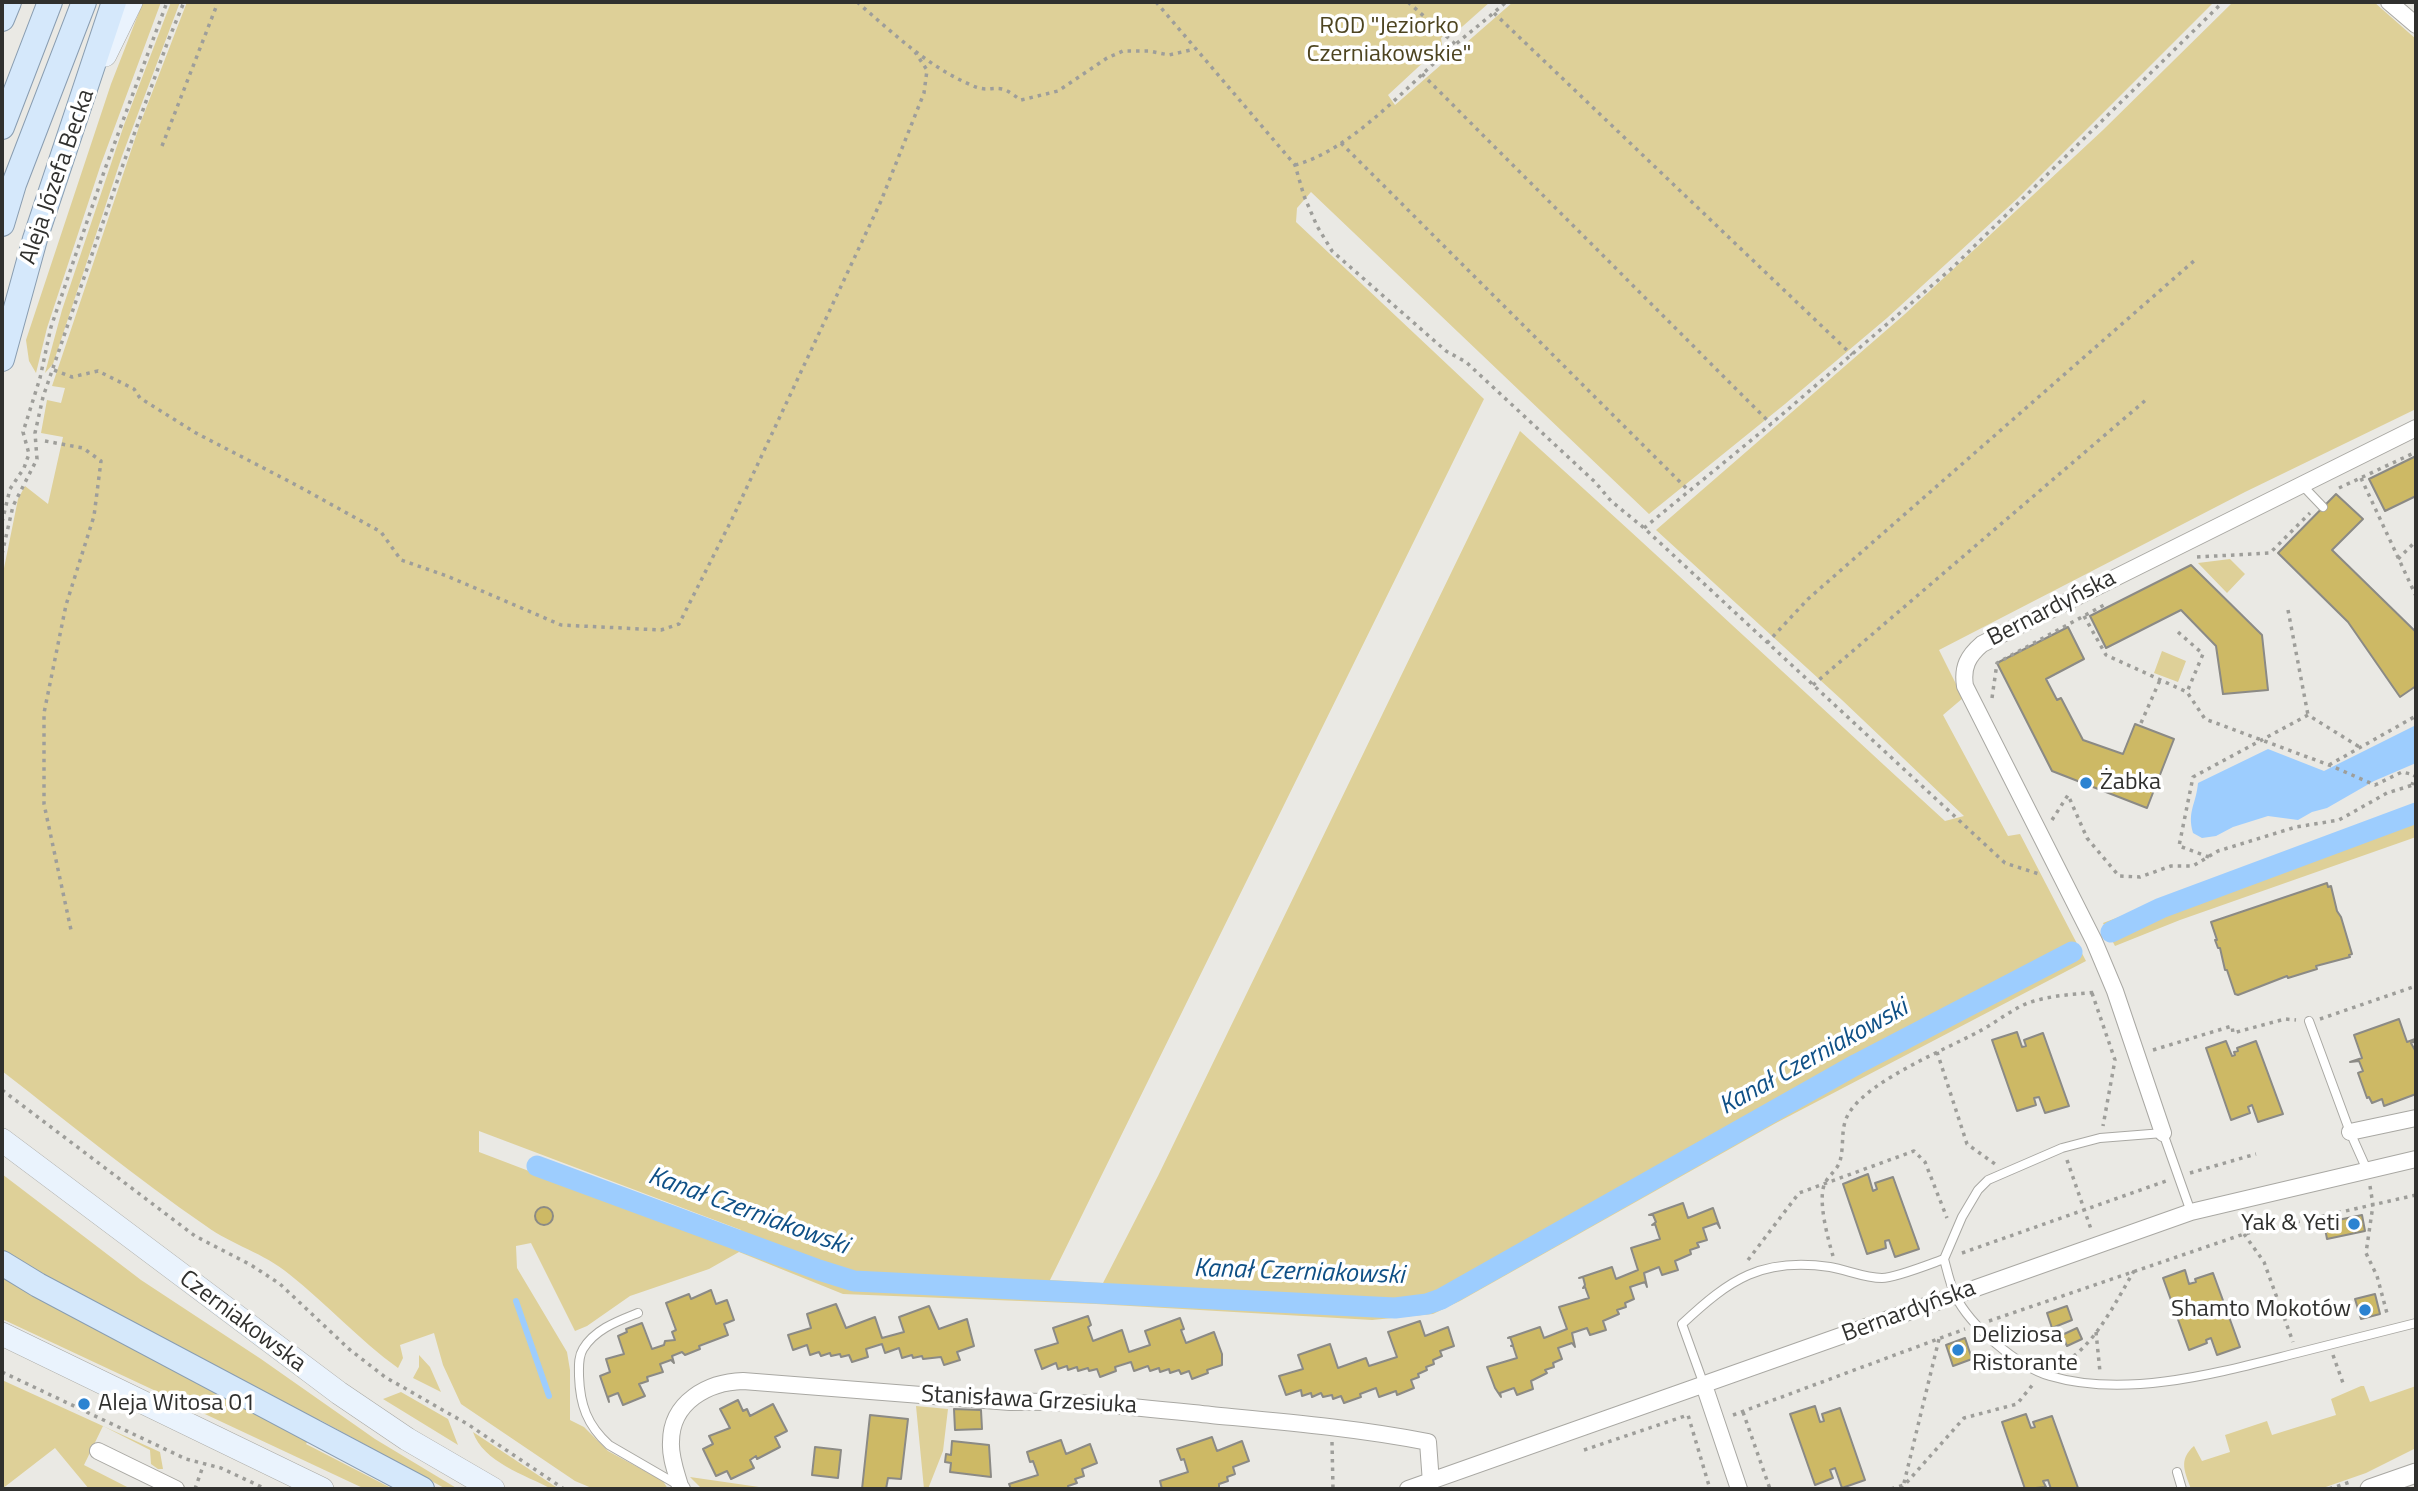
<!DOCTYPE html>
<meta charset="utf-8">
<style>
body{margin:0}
#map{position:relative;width:2418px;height:1491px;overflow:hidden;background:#eae9e4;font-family:"Titillium Web",sans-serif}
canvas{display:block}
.frame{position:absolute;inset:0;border:4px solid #30302e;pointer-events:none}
</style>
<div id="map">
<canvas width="2418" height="1491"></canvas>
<div class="frame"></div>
</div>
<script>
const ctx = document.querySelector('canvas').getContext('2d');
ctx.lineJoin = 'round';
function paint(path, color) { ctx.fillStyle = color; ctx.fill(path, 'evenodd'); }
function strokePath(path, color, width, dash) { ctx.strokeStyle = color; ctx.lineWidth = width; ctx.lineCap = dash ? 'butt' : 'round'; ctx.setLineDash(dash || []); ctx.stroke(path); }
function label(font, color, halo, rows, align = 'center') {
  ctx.font = font + ' "Titillium Web",sans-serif'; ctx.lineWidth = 7; ctx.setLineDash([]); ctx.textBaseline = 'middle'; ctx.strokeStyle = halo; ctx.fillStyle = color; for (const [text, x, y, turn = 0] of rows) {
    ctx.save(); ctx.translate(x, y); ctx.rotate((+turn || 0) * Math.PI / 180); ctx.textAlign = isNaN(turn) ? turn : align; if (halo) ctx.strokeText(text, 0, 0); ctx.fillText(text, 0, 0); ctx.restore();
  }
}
const green = new Path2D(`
 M143 2H161L101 164 47 328 36 373 29 361 26 340 111 84Z
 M171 2H180L122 156 53 364 45 373 62 310 124 125Z
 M187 2H1490L1454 34 1450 30 1441 38 1442 45 1388 95 1395 105 1513 2H2214L2017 199 1887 318 1785 404 1649 514 1311 192 1297 208 1296 222 1484 399 1050 1280 1103 1283 1158 1176 1520 431C1663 560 1803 691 1945 821L1964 816 1842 700 1656 530 1905 314 2103 130 2233 2H2374L2416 39V409L2245 492 1939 650 1963 698 1943 715 2008 836 2020 834 2086 961 1776 1123 1460 1301 1433 1314 1372 1320 1096 1304 843 1294 739 1252 709 1269 630 1296 587 1326 575 1331 531 1243 516 1246 517 1268 567 1352 570 1370V1420L584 1427 608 1451 663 1481 668 1489H594L575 1481 461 1404 443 1365 434 1333 400 1345 403 1358 398 1368C359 1340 327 1304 289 1274 264 1253 232 1245 206 1226 136 1178 69 1123 2 1071V578L18 499 25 486 48 504 63 437 41 433 47 400 61 403 65 388 52 386 140 124ZM479 1131 741 1230 739 1251 479 1152Z
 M2230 559 2245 574 2227 593 2198 563Z
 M2162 651 2186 661 2178 682 2154 673Z
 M2416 803V837L2180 920 2115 946 2103 923Z
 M2 1174 141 1280 261 1359 375 1439 458 1489H446L320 1420 306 1444 393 1489H365L2 1319Z
 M419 1355 430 1367 441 1392 413 1378 419 1367Z
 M2 1380 160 1452 163 1469H158L151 1464 150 1450 103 1426 84 1465 131 1489H89L55 1448 2 1489Z
 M2361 1386H2364L2370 1402 2416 1386V1448L2366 1473 2320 1489H2191C2185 1472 2178 1460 2194 1446L2202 1461 2230 1452 2225 1435 2267 1421 2272 1435 2336 1415 2331 1399Z
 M401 1392 448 1419 458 1445 383 1399Z
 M916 1406 948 1409 943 1451 928 1489H924Z
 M473 1432 559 1489H552C525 1475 483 1462 473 1432Z
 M690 1477 759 1487V1489H702Z`);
const water = new Path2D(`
 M2416 725V763L2374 781 2327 808 2312 812 2298 820 2268 816 2233 827 2216 836 2202 838 2193 833C2187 811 2196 805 2198 783L2268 749 2324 771Z`);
const stream = new Path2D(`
 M516 1301 549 1396`);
const canal = new Path2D(`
 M2111 932 2161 908 2416 813
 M537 1166 819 1270 854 1281 1395 1308 1427 1304 1441 1299 1857 1064 2072 952`);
const building = new Path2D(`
 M2416 456V496L2385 511 2369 479Z
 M2336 494 2363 519 2332 550 2416 632V686L2400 697 2348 622 2278 553Z
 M2191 565 2262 635 2268 690 2223 694 2216 646 2181 610 2106 648 2090 616Z
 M2068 627 2084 659 2046 679 2057 700 2061 698 2083 740 2123 754 2135 724 2174 739 2147 808 2052 771 1997 663Z
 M2327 883 2328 887 2331 886 2337 911 2341 917 2352 954 2349 955 2350 957 2316 966 2317 969 2288 978 2287 976 2238 995 2235 994 2227 970H2225L2220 948H2218L2215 940H2217L2211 922Z
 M2399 1019 2407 1042 2415 1039 2416 1041 2411 1043 2416 1052V1094L2384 1106 2382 1099 2372 1103 2369 1097 2367 1098 2358 1073 2363 1071 2359 1061 2350 1062 2362 1058 2354 1035Z
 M2017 1032 2022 1047 2026 1046 2024 1040 2043 1033 2069 1106 2045 1113 2039 1097 2034 1098 2036 1105 2017 1111 1992 1040Z
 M2226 1041 2232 1056 2235 1055 2234 1052 2238 1051 2237 1048 2256 1041 2283 1114 2258 1122 2252 1105 2248 1107 2250 1113 2231 1120 2206 1048Z
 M1868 1174 1873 1191 1877 1189 1875 1183 1893 1177 1919 1249 1895 1257 1889 1240 1885 1241 1886 1248 1867 1254 1843 1184Z
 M1683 1203 1688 1218 1713 1208 1720 1228 1717 1223 1703 1228 1707 1240 1697 1243 1699 1247 1690 1250 1691 1254 1675 1261 1678 1270 1662 1275 1659 1267 1644 1273 1647 1287 1645 1282 1630 1287 1634 1299 1625 1303 1626 1307 1617 1310 1619 1314 1603 1321 1606 1330 1590 1335 1587 1328 1572 1333 1575 1347 1572 1343 1558 1348 1562 1359 1553 1363 1554 1367 1545 1370 1547 1373 1531 1381 1533 1389 1517 1395 1514 1388 1500 1393 1501 1397 1495 1388 1487 1367 1517 1358 1513 1346H1511L1513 1345 1510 1337 1508 1338 1540 1327 1544 1338 1567 1329 1559 1307 1589 1298 1585 1287 1583 1288 1585 1285 1583 1277 1579 1278 1612 1267 1616 1279 1638 1270 1631 1248 1660 1239 1655 1224 1652 1225 1656 1222 1653 1215H1649Z
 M535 1216a9 9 0 1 1 18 0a9 9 0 1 1-18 0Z
 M2362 1215 2365 1231 2327 1239 2324 1223Z
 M2185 1270 2189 1284 2196 1282 2195 1279 2213 1273 2240 1347 2217 1355 2211 1338 2206 1340 2207 1343 2189 1350 2163 1278Z
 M711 1290 716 1304 727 1300 734 1320 724 1324 728 1335 699 1346 700 1349 685 1355 682 1352 672 1356 674 1363 671 1360 660 1364 663 1372 647 1377 648 1381 639 1384 645 1396 623 1405 618 1393 608 1397 609 1402 600 1376 610 1372 606 1359 624 1354 618 1336 627 1332 626 1329 642 1323 652 1349 664 1345 665 1341 675 1340 672 1332 676 1330 666 1303 689 1294 691 1299Z
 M2375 1294 2380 1314 2361 1319 2355 1299Z
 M836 1304 846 1328 875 1317 882 1338 904 1332 899 1317 929 1306 939 1329 967 1319 974 1346 957 1352 960 1360 944 1365 941 1357 923 1359 922 1356 913 1358 912 1355 902 1358 899 1348 885 1353 882 1344 866 1349 868 1357 852 1362 849 1355 841 1357 840 1354 831 1356 830 1353 821 1356 819 1352 810 1355 807 1345 793 1350 788 1335 811 1328 807 1314Z
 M2067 1306 2072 1320 2052 1328 2047 1313Z
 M1088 1316 1091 1325 1088 1327 1093 1341 1122 1330 1129 1352 1150 1345 1145 1331 1180 1318 1184 1329 1181 1330 1186 1343 1214 1332 1222 1354V1365L1207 1370 1208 1373 1192 1379 1189 1371 1181 1374 1179 1370 1170 1373 1169 1369 1160 1372 1159 1368 1150 1371 1148 1366 1134 1371 1131 1362 1115 1367 1116 1371 1100 1377 1097 1369 1089 1371 1088 1368 1078 1371 1077 1367 1068 1370 1067 1366 1058 1369 1056 1363 1042 1369 1035 1350 1058 1343 1053 1328Z
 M1420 1321 1425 1336 1448 1327 1454 1346 1440 1351 1442 1356 1433 1360 1434 1364 1426 1367 1427 1370 1418 1374 1419 1377 1411 1380 1414 1388 1397 1395 1396 1391 1379 1397 1376 1388 1360 1394 1361 1397 1344 1403 1341 1396 1333 1399 1332 1395 1323 1397 1321 1393 1312 1397 1311 1393 1302 1396 1301 1390 1286 1395 1279 1376 1303 1369 1298 1355 1330 1344 1338 1368 1366 1358 1369 1366 1397 1357 1388 1332Z
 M2077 1328 2082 1339 2067 1346 2062 1335Z
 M1965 1338 1972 1359 1953 1366 1946 1345Z
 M738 1400 743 1411 747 1409 750 1416 773 1404 787 1431 775 1437 780 1447 757 1459 756 1456 750 1460 754 1468 731 1479 727 1471 716 1476 703 1449 713 1444 709 1436 730 1428 720 1409Z
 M1815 1406 1820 1422 1824 1421 1822 1414 1840 1408 1865 1480 1842 1488 1835 1468 1830 1470 1833 1478 1815 1485 1790 1414Z
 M954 1409 981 1410 982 1429 955 1430Z
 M2026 1414 2031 1428 2035 1427 2033 1422 2052 1416 2078 1488 2051 1489 2048 1480 2043 1481 2046 1487 2025 1489 2002 1422Z
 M870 1415 908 1419 901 1479 888 1478 886 1489H862Z
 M1212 1437 1217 1451 1242 1441 1249 1461 1233 1467 1235 1474 1227 1477 1228 1481 1219 1484V1489H1162L1160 1481 1188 1472 1184 1459 1181 1460 1177 1449Z
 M1061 1440 1066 1454 1090 1444 1097 1463 1082 1469 1084 1476 1075 1479 1077 1483 1068 1486 1069 1489H1011L1009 1484 1038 1475 1033 1461 1030 1462 1027 1452Z
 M952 1441 989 1445 991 1477 950 1472 951 1463 945 1462 946 1454 951 1455Z
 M815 1447 841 1450 838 1478 812 1475Z`);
const path = new Path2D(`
 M857 2C893 33 927 66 971 85 985 92 991 87 1002 89 1008 90 1016 97 1021 100L1058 91 1107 58 1123 51H1149L1169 55 1195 49
 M1156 2 1295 165 1304 196 1317 226 1332 251 1446 351 1466 362 1595 482 1611 501 1644 528 2005 863 2039 874
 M1408 2 1455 44
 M1494 13 1852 355
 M1422 74 1771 424
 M1341 143 1689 491
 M162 146 218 2
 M1295 165C1349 151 1403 91 1444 54 1465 36 1486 20 1506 2
 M54 370 72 377 98 371 134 389 140 398 196 433 298 486 381 532 401 560 447 576 561 625 661 630 679 624 732 519 881 201 924 93 927 70 915 52
 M45 441 83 448 101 461 94 516 66 605 44 713V804L71 930
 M2361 478 2416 596
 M2339 488 2416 452
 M2 522 10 489 24 468 29 454 23 432 40 378 51 327 105 169 167 2
 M1644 528 1771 424 1951 269 2223 2
 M2 554 13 506 37 459 35 433 43 397 120 173 168 41 184 2
 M2197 557 2270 553 2310 513
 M2398 559 2416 541
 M2288 610 2308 715
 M2084 616 2106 655 2187 692 2205 719 2329 765 2375 785 2402 772 2415 775 2412 785
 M2178 632 2203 654 2187 692
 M1767 643 1808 599 2195 260
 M1813 685 2147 399
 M1992 698 1997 663 2104 605
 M2141 723 2160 680
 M2329 765 2416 716
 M2052 820 2068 795 2087 838 2119 876 2140 877 2171 866H2193L2218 851 2296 827 2339 820 2387 793 2416 784
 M2209 857 2179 846 2193 777 2308 715 2361 748
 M2092 993 2115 1060 2103 1126
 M2320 1019 2416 986
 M2153 1050 2232 1026 2233 1033 2285 1019 2296 1020
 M1937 1052 1967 1144 1995 1164
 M2 1090 195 1236 251 1265 280 1284 349 1349 385 1377 469 1425 564 1489
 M2067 1160 2092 1232
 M2190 1173 2256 1154
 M2370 1186 2373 1205 2366 1253 2377 1276 2388 1317
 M2244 1234 2264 1262 2293 1342
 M1962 1253 2166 1181
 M1833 1256C1828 1239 1817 1199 1825 1183 1829 1175 1838 1169 1840 1161 1845 1143 1839 1126 1851 1110 1873 1079 1944 1050 1978 1032 1996 1023 2015 1006 2034 1001 2055 995 2076 994 2098 992
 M1748 1260 1799 1193 1914 1151 1925 1162 1947 1218
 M1989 1321 2244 1234 2416 1195
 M2096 1332 2100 1372
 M2333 1355 2343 1383
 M2059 1365C2093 1350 2116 1301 2134 1271
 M2 1372 186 1459 221 1468 266 1489
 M1743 1412 1770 1489
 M1733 1415 1965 1329
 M1332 1442 1333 1489
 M1584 1450 1688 1415 1710 1489
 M1904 1483 1939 1339
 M195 1489 202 1469 205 1468
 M1891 1489 1904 1485 1906 1489
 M1901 1489 1964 1418 2017 1404 2034 1383
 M2329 1489 2353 1481`);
const service = new Path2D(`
 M2301 484 2323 507
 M2309 1021 2350 1132 2367 1170
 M2191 1212 2163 1133 2100 1138 2062 1148 1988 1180 1978 1190 1962 1217 1944 1259C1947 1270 1950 1284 1955 1295 1970 1326 2017 1366 2050 1376 2128 1399 2221 1372 2297 1353 2337 1343 2377 1333 2416 1323
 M638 1313C618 1321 595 1329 583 1349 578 1357 579 1367 579 1376 580 1405 587 1425 609 1445L678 1485
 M1704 1385 1682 1324C1730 1279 1762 1257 1830 1267 1847 1270 1865 1278 1882 1278 1895 1278 1930 1264 1944 1259
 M2177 1472 2182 1489`);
const minor = new Path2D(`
 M2389 2 2416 25
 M2350 1132 2416 1118
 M2163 1133 2115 991 2094 941 1965 686C1962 667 1968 656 1982 644L2416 428
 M1704 1385 1739 1489
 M98 1451 176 1489
 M682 1489 680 1486C676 1472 670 1457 671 1442 671 1402 708 1382 743 1381L1010 1402C1077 1400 1144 1408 1211 1415 1284 1422 1356 1428 1428 1442L1431 1483
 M1408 1489 2191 1212 2416 1159`);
const tertiary = new Path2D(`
 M2370 1489 2416 1473`);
const secondary = new Path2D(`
 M105 55 131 2
 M2 1140 339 1393 407 1439 493 1489
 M2 1334 322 1489`);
const primary = new Path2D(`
 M2 19 9 2
 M2 127 50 2
 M2 224 14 184 84 2
 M2 359 35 239 114 2
 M2 1263 38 1285 422 1489`);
const markers = [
 [2086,783,7,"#2c83d1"],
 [2354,1224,7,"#2c83d1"],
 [2365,1310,7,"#2c83d1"],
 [1958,1350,7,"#2c83d1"],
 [84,1404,7,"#2c83d1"]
];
const parkNames = [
 ["ROD \"Jeziorko",1389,27],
 ["Czerniakowskie\"",1389,55]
];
const streetNames = [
 ["Aleja Józefa Becka",58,177,-71],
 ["Bernardyńska",2052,609,-27],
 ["Bernardyńska",1909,1312,-20],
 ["Czerniakowska",242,1322,37],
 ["Stanisława Grzesiuka",1029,1401,3]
];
const poiNames = [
 ["Żabka",2100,783],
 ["Yak & Yeti",2340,1224,"right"],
 ["Shamto Mokotów",2351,1310,"right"],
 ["Deliziosa",1972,1336],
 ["Ristorante",1972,1364],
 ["Aleja Witosa 01",98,1404]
];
const waterNames = [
 ["Kanał Czerniakowski",1814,1058,-29],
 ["Kanał Czerniakowski",748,1212,20],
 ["Kanał Czerniakowski",1299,1273,2]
];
paint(green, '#ded098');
paint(water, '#9dcdfe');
strokePath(stream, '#9dcdfe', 6);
strokePath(canal, '#9dcdfe', 21);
paint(building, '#cdb965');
strokePath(building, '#8b8a85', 2);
strokePath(service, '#a9a8a3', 10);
strokePath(minor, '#a9a8a3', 18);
strokePath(tertiary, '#a9a8a3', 21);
strokePath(secondary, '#a9a8a3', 24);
strokePath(primary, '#899db1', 26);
strokePath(path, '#9e9e9a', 3.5, [3.5, 5]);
strokePath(service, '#fff', 8);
strokePath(minor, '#fff', 16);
strokePath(tertiary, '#fff', 19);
strokePath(secondary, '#eaf3fd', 23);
strokePath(primary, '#d5e8fb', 24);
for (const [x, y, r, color] of markers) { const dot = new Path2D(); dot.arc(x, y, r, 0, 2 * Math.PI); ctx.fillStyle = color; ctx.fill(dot); strokePath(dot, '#fff', 2.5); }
label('24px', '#4d4420', '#fff', parkNames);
label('24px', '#30302e', '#fff', streetNames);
label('24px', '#30302e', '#fff', poiNames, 'left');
label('italic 26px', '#0f5086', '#fff', waterNames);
</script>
